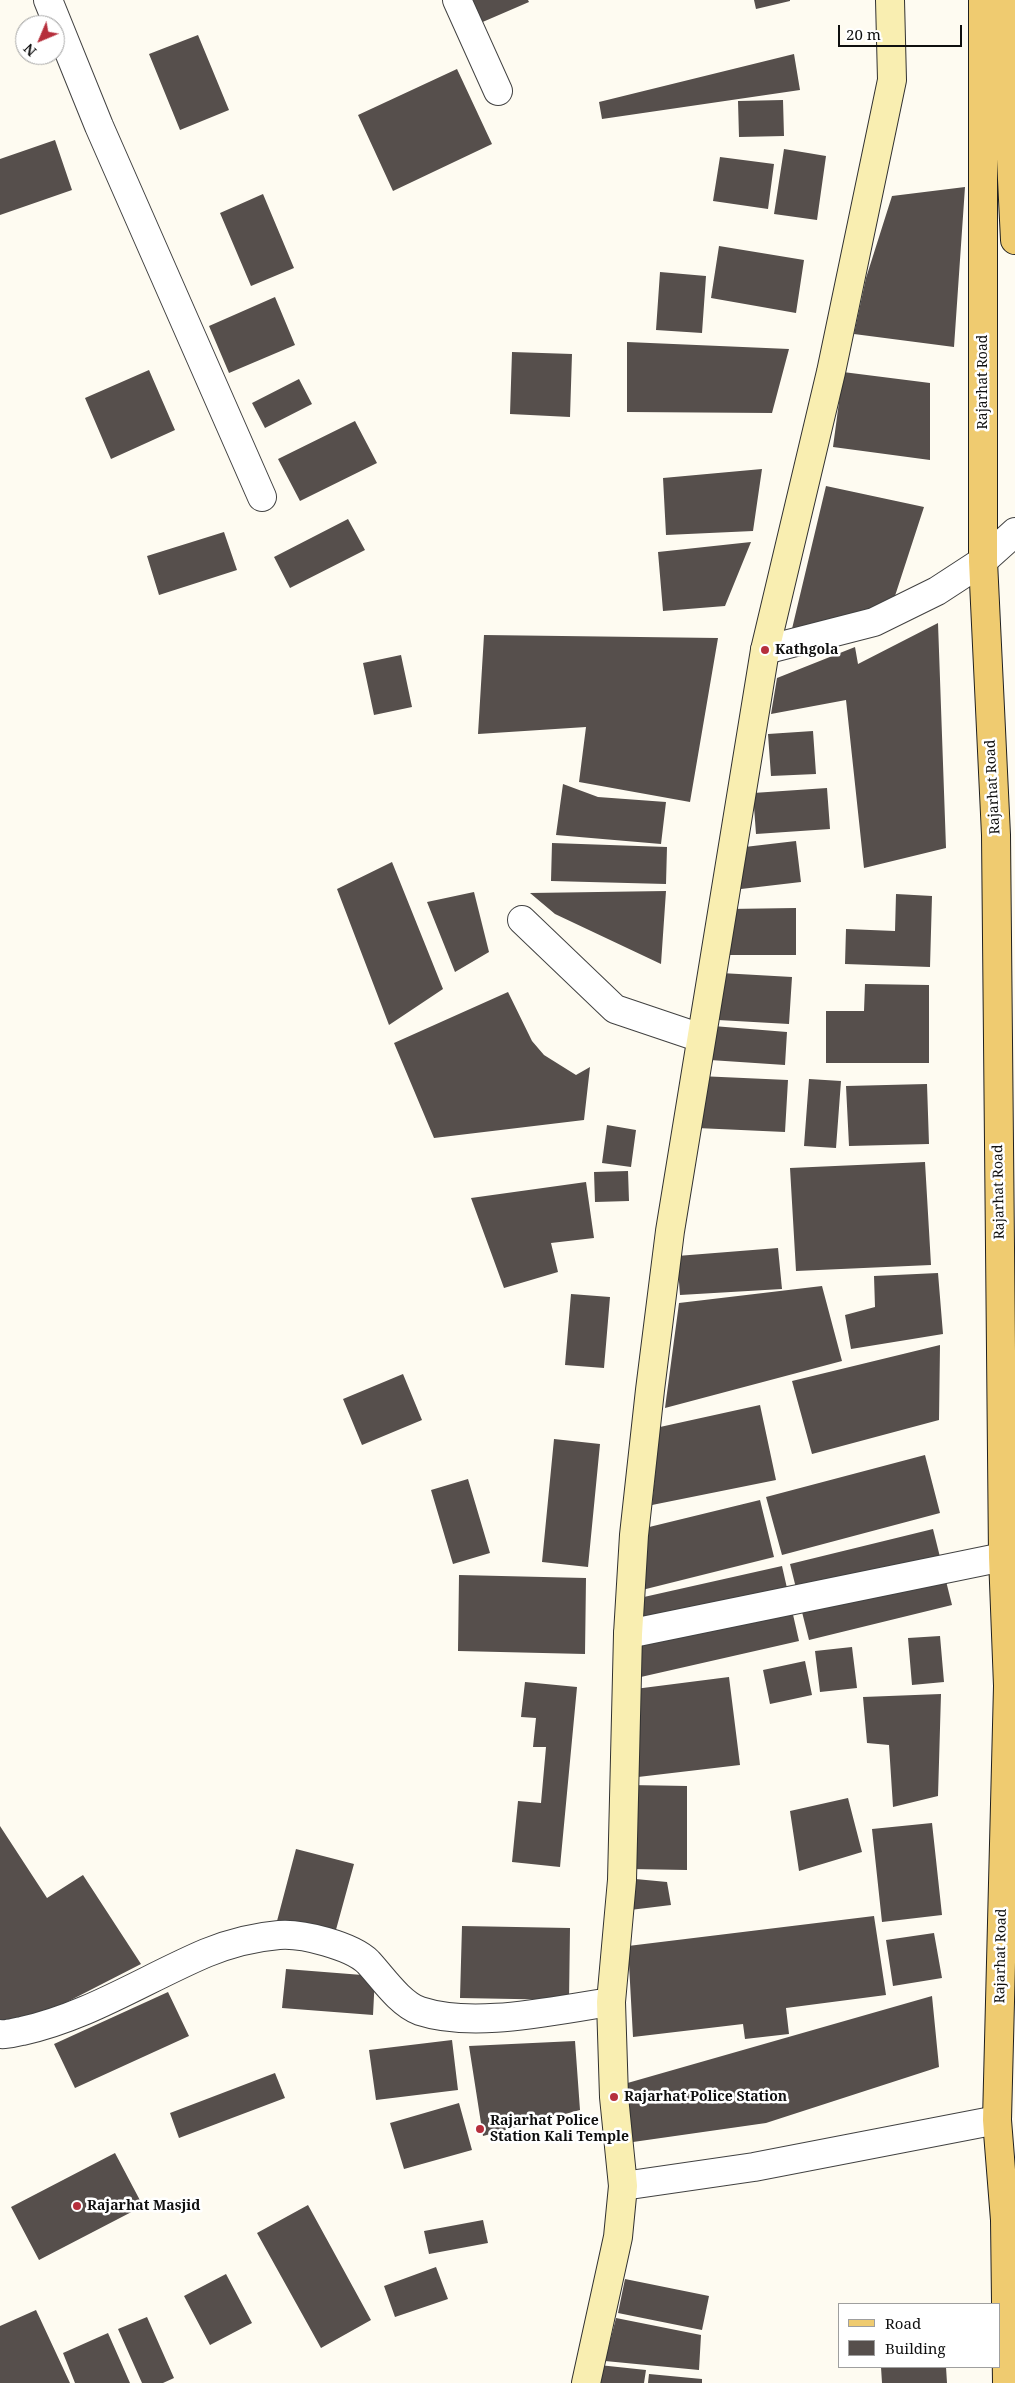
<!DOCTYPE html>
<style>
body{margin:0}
#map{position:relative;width:1015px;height:2383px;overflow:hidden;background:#fefbf1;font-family:"Noto Serif",serif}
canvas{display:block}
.legend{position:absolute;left:838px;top:2303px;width:162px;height:65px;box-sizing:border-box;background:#fff;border:1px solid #9f9f9f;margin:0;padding:6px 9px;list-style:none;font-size:15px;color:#0f0f0f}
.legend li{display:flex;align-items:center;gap:10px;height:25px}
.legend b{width:25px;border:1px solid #9f9f9f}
.north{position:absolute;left:15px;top:15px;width:50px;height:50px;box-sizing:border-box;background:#fff;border:1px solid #9f9f9f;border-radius:50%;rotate:225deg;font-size:14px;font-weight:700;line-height:20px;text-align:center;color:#0f0f0f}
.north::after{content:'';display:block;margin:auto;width:18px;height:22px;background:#b62f3c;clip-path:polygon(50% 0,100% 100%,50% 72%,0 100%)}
.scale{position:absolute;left:838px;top:25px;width:124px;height:22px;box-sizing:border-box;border:2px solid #0f0f0f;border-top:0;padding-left:6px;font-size:15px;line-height:18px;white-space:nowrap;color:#0f0f0f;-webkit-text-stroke:4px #fff;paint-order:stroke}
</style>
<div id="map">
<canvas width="1015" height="2383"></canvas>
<ul class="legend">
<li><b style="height:6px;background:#efcb70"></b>Road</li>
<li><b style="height:14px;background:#564f4c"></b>Building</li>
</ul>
<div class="north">N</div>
<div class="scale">20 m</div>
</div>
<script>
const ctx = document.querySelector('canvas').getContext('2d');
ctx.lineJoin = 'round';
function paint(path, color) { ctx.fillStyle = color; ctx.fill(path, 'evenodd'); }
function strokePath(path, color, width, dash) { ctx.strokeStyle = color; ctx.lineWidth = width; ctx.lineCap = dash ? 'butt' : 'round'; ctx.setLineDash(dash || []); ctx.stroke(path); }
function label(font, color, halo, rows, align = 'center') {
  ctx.font = font + ' "Noto Serif",serif'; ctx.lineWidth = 5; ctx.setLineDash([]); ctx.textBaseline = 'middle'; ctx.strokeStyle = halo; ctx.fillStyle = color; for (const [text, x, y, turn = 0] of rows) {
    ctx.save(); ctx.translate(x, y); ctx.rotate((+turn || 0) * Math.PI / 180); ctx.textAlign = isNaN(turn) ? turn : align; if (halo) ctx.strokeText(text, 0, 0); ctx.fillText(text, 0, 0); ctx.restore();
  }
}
const building = new Path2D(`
 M468 0H528L529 2 478 24Z
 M754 0H790V1L756 9Z
 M198 35 229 110 180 130 149 54Z
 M794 54 800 90 602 119 599 102Z
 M457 69 492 144 393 191 358 115Z
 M783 100 784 136 739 137 738 101Z
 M55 140 72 190 0 215V159Z
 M784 149 826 156 817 220 774 214Z
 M720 157 774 164 768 209 713 201Z
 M965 187 954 347 854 334 866 278 892 196Z
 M263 194 294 268 251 286 220 213Z
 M719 246 804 260 796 313 711 298Z
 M660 272 706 276 702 333 656 330Z
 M275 297 295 345 229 373 209 326Z
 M627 342 789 349 772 413 627 412Z
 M512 352 572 354 570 417 510 414Z
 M149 370 175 430 111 459 85 398Z
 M843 372 930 383V460L833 447Z
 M299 379 312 404 265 428 252 403Z
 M355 421 377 463 300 501 278 459Z
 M762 469 753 531 666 535 663 478Z
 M826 486 924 507 893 602 791 633Z
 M348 519 365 550 290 588 274 557Z
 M224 532 237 570 159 595 147 556Z
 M751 542 725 606 663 611 658 552Z
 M938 623 946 848 864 868 846 700 771 714 777 678 855 647 858 664Z
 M484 635 718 638 690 802 579 782 586 727 478 734Z
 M401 655 412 707 374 715 363 663Z
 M813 731 816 774 771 776 768 734Z
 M563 784 598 797 666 802 661 844 556 835Z
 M827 788 830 829 756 834 753 793Z
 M796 841 801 882 741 889 736 848Z
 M552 843 667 847 666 884 551 881Z
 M392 862 443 989 389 1025 337 889Z
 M666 891 661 964 555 914 530 893Z
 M474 892 489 952 455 972 427 902Z
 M896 894 932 896 930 967 845 964 846 929 895 931Z
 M796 908V955H728V909Z
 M721 973 792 977 789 1024 718 1020Z
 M865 984 929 985V1063H826V1011H864Z
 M508 992 532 1041 544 1055 576 1075 590 1067 584 1120 434 1138 394 1043Z
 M713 1026 787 1032 785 1065 710 1060Z
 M699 1076 788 1080 785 1132 697 1128Z
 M809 1079 841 1081 836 1148 804 1146Z
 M927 1084 929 1144 849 1146 846 1086Z
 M607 1125 636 1130 631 1167 602 1163Z
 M925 1162 931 1265 796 1271 790 1168Z
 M628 1171 629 1201 595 1202 594 1172Z
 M586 1182 594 1238 551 1243 558 1272 504 1288 471 1198Z
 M778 1248 782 1289 680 1295 677 1256Z
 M938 1273 943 1334 851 1349 845 1315 875 1307 874 1276Z
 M822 1286 842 1361 665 1408 679 1303Z
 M571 1294 610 1297 604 1368 565 1365Z
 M940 1345 939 1420 812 1454 792 1381Z
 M403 1374 422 1420 362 1445 343 1399Z
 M760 1405 776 1480 652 1505 660 1427Z
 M554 1439 600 1444 588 1567 542 1562Z
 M925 1455 940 1513 782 1555 766 1497Z
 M468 1479 490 1553 453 1564 431 1490Z
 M760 1500 774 1557 638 1591 641 1529Z
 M933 1529 952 1605 809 1640 790 1564Z
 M782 1566 799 1641 632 1679 635 1599Z
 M459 1575 586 1578 585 1654 458 1651Z
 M940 1636 944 1682 912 1685 908 1638Z
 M852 1647 857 1688 820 1692 815 1651Z
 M805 1661 812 1695 770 1704 763 1670Z
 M729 1677 740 1765 638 1777 627 1690Z
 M525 1682 577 1687 560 1867 512 1862 518 1801 541 1803 546 1747H533L536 1718 521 1717Z
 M941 1694 938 1796 893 1807 889 1745 867 1743 863 1697Z
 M629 1785 687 1786V1870L630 1869Z
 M848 1798 862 1852 799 1871 790 1811Z
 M932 1823 942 1915 882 1922 872 1829Z
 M0 1826 47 1898 83 1875 141 1964 28 2022 0 2023Z
 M296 1849 354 1864 334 1937 277 1921Z
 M625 1878 667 1882 671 1905 630 1910Z
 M874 1916 886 1995 786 2008 789 2034 745 2039 743 2024 633 2037 628 1946Z
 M462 1926 570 1928 569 2000 460 1998Z
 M934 1933 942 1978 893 1986 886 1940Z
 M286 1969 375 1976 373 2015 282 2008Z
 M168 1992 189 2036 75 2088 54 2044Z
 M932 1996 939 2067 766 2123 619 2144 617 2086Z
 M452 2040 458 2090 376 2100 369 2050Z
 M575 2041 580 2110 483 2136 469 2046Z
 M275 2073 285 2098 179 2138 170 2113Z
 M459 2103 472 2150 404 2169 390 2123Z
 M115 2153 143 2206 39 2260 11 2207Z
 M308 2205 371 2320 321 2348 257 2233Z
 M483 2220 488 2243 429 2254 424 2231Z
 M436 2267 448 2299 395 2317 384 2286Z
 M226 2274 252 2323 210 2345 184 2296Z
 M625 2279 709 2296 702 2330 618 2313Z
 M36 2310 70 2383H0V2326Z
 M147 2317 174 2378 163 2383H142L118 2329Z
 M616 2318 701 2335 699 2370 605 2361Z
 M108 2333 130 2383H75L63 2353Z
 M599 2365 646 2370 644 2383H595Z
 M881 2367H946L947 2383H882Z
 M649 2374 702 2379V2383H648Z`);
const street = new Path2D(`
 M48 0 99 126 262 497
 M457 0 498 91
 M765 650 874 622 937 591 983 561 1015 532
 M522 920 615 1009 701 1038
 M628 1634 1003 1557 1015 1553
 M0 2034C7 2035 15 2032 22 2031 87 2017 145 1979 206 1953 228 1944 255 1937 279 1935 302 1933 352 1946 368 1962 382 1977 400 2004 420 2011 475 2029 554 2010 611 2002
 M623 2186 754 2167 997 2120`);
const secondary = new Path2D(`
 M586 2383 618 2237 623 2186 614 2097 611 2002 622 1880 628 1634 634 1535 650 1390 670 1231 765 650 831 372 892 80 890 0`);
const primary = new Path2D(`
 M983 0V561L996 835 1003 1557 1008 1686 997 2120 1005 2220 1007 2383
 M1011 0V159L1015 240`);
const markers = [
 [765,650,5,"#b62f3c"],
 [614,2097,5,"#b62f3c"],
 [480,2129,5,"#b62f3c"],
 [77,2206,5,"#b62f3c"]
];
const streetNames = [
 ["Rajarhat Road",983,382,-90],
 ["Rajarhat Road",993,787,-93],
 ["Rajarhat Road",999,1192,-91],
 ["Rajarhat Road",1001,1956,-89]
];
const poiNames = [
 ["Kathgola",775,650],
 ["Rajarhat Police Station",624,2097],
 ["Rajarhat Police",490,2121],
 ["Station Kali Temple",490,2137],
 ["Rajarhat Masjid",87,2206]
];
paint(building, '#564f4c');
strokePath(street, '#424242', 30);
strokePath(secondary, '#313131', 30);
strokePath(primary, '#202020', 30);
strokePath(street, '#fff', 28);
strokePath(secondary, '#f9eeb1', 28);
strokePath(primary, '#efcb70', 28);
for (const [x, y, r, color] of markers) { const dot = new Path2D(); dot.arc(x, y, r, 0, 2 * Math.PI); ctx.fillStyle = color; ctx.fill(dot); strokePath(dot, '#fff', 2); }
label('14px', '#0f0f0f', '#fff', streetNames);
label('bold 14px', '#0f0f0f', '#fff', poiNames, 'left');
</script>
